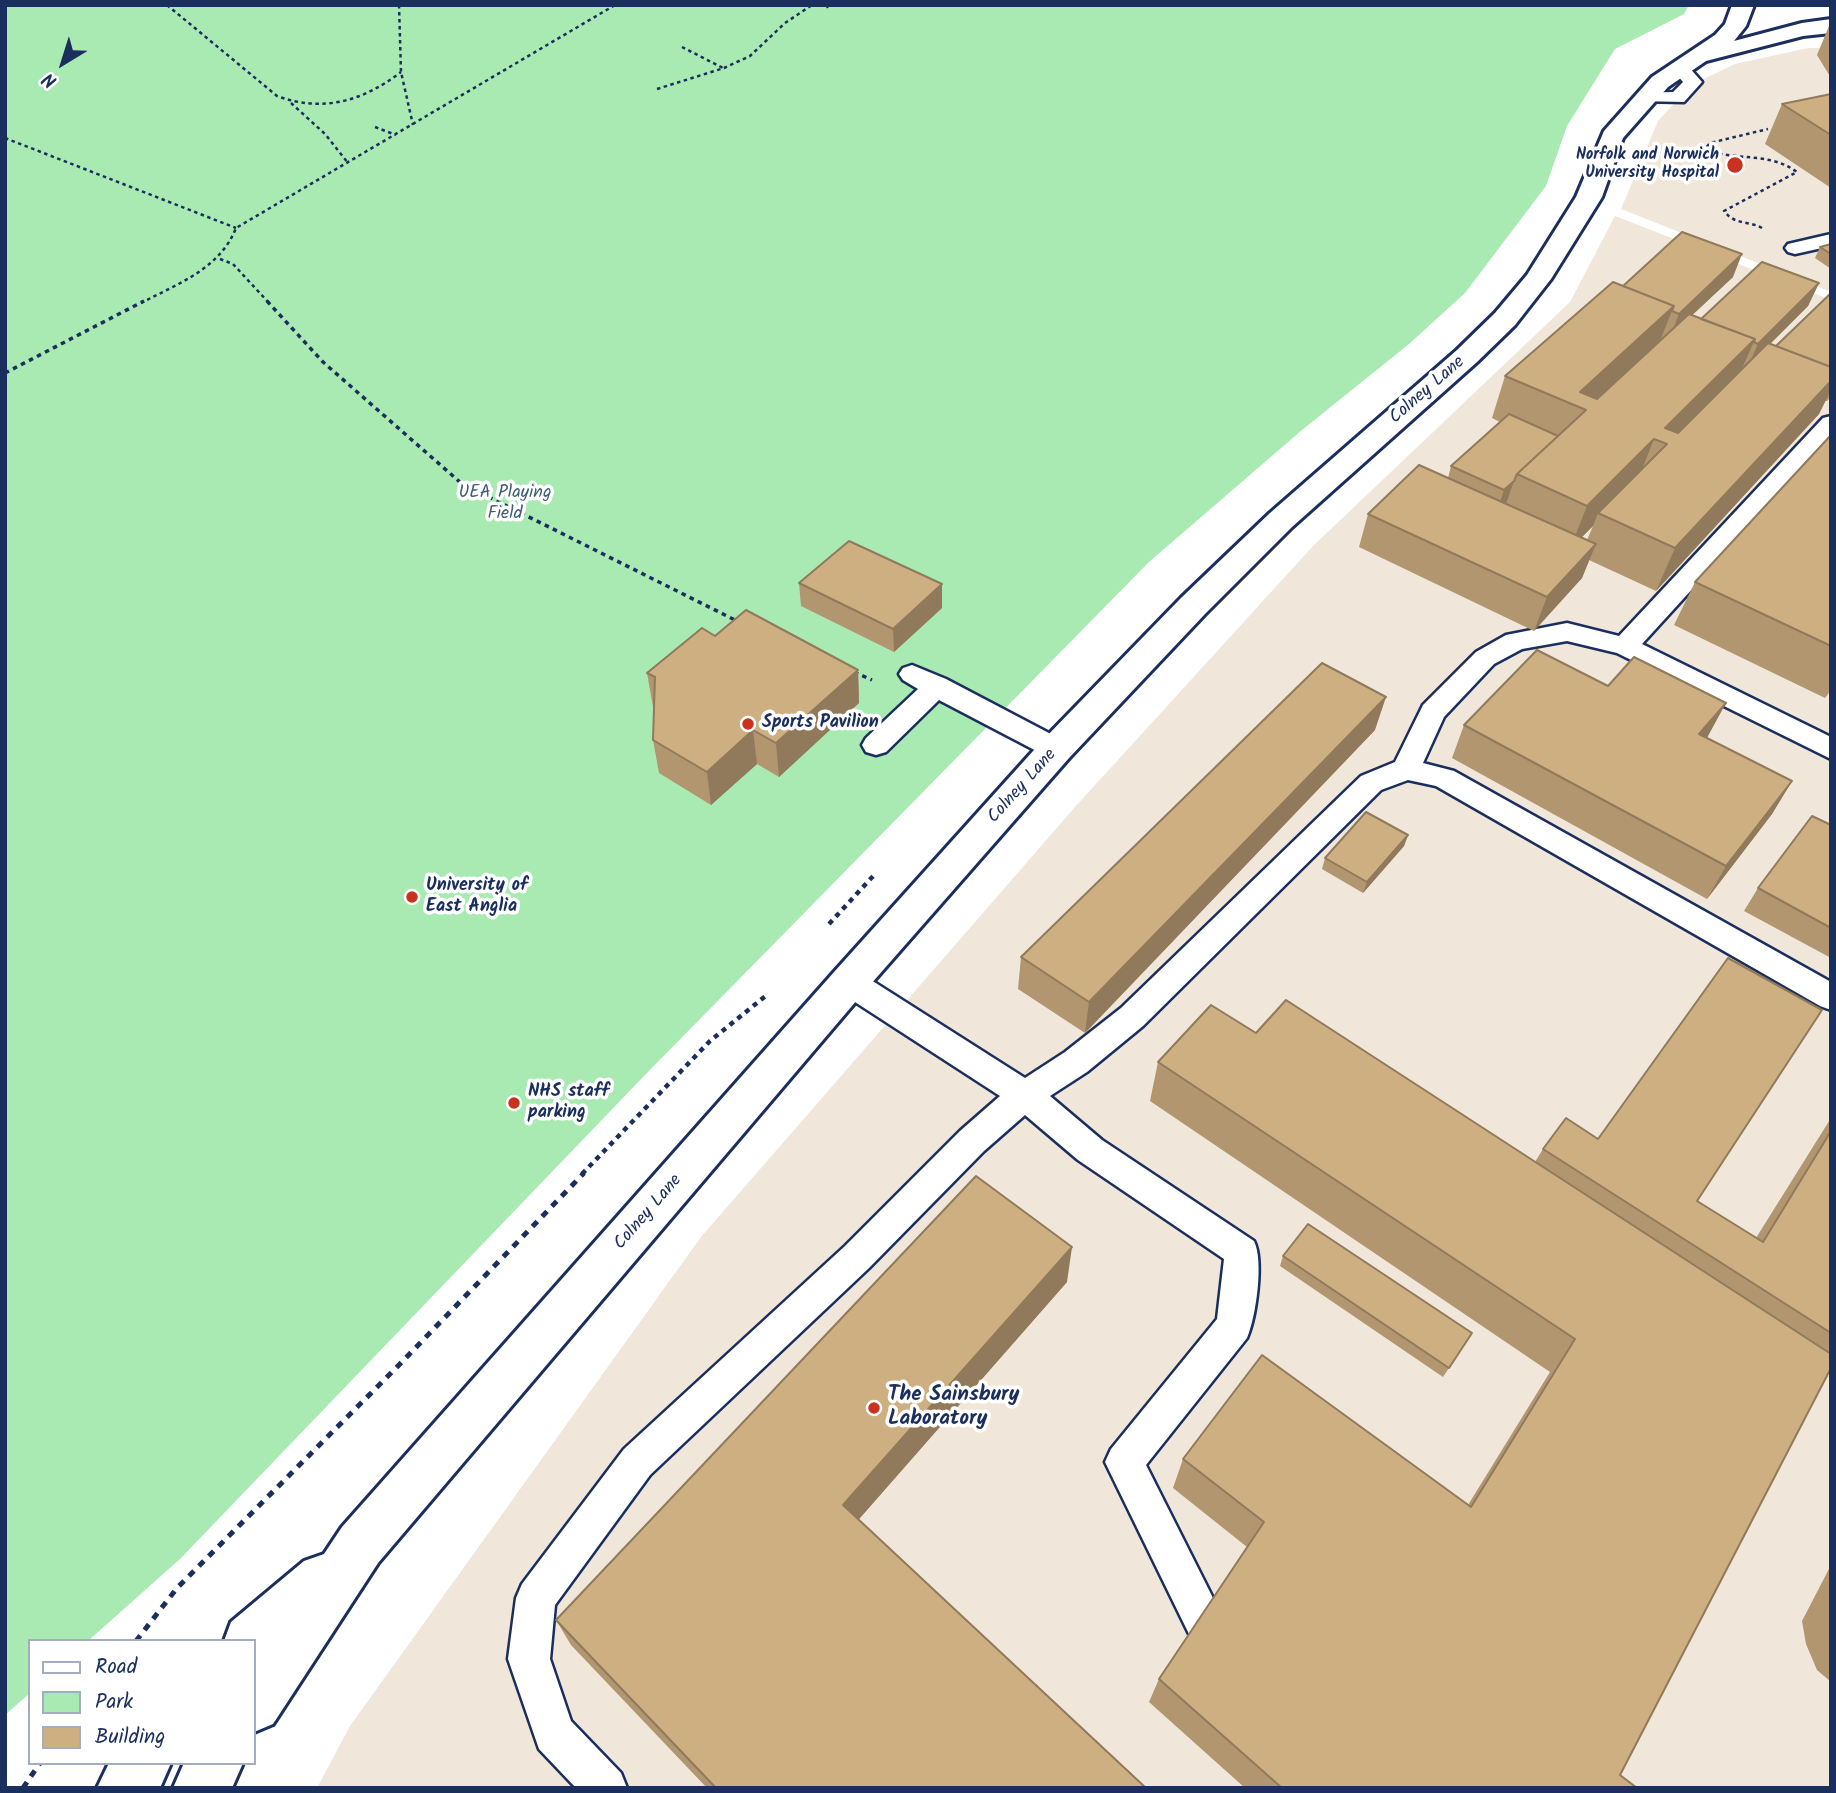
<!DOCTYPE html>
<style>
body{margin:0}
#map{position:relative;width:1836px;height:1793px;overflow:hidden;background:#fff;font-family:Kalam,sans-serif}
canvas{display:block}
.frame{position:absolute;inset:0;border:7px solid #1b2f5e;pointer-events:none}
.legend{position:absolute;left:28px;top:1639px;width:228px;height:126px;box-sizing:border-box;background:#fff;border:2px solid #a4acbf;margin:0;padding:9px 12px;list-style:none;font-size:21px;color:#1b2f5e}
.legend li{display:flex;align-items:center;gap:14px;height:35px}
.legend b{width:35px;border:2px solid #a4acbf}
.north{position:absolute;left:28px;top:28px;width:70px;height:70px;-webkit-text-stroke:5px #fff;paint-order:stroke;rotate:218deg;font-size:19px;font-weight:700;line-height:28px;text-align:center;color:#1b2f5e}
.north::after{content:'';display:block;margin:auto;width:24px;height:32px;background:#1b2f5e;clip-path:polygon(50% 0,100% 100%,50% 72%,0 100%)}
</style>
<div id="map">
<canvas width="1836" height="1793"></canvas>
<div class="frame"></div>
<ul class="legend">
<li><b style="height:9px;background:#fff"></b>Road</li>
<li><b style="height:19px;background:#a9eab3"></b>Park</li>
<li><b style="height:19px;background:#ceaf82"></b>Building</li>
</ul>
<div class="north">N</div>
</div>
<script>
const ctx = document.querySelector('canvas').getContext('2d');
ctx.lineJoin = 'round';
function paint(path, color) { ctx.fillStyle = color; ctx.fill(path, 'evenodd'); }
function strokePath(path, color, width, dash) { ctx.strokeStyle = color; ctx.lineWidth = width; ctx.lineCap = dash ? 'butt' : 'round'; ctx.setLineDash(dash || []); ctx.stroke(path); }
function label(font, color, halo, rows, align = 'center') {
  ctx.font = font + ' Kalam,sans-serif'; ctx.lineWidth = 7; ctx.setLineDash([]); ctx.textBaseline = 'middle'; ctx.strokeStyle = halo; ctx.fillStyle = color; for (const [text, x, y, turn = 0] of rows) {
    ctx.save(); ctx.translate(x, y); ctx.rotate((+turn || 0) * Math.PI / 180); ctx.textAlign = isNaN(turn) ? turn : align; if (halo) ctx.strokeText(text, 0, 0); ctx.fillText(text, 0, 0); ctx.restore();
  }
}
const built = new Path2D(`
 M1808 48H1831V292L1621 209 1658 121 1691 85 1735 64Z
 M1615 216 1831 300V1788H317L350 1726 701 1237 1075 807 1313 546 1570 302Z`);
const green = new Path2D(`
 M5 5H1689L1684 14 1615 49 1567 126 1546 186 1465 293 1409 344 1302 430 1149 562 644 1076 181 1558 88 1641H30V1693L5 1715Z`);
const pathFar3 = new Path2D(`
 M167 5 277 96C323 113 363 101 401 72
 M399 5 401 72 413 125
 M826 5 829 9
 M682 47 723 68
 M657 89 724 68 750 56 785 23 812 5
 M291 103 325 134 348 163
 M375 127 396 135
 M5 138 236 228
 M1762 228C1748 220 1736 226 1724 211L1797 172C1768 151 1736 162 1705 149L1710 143 1768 129
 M220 259 233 264 269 303
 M141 303C177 284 220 269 236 228L615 5`);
const pathFar2 = new Path2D(`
 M267 301 323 362 461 483 737 621
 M5 373 144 301
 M854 672 872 680`);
const pathFar1 = new Path2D(`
 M829 924 875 874
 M582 1174 710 1041 768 994`);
const path = new Path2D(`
 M136 1641 177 1588 398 1366 584 1173
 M23 1788 40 1763`);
const service = new Path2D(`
 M1681 64 1687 65 1702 82 1684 102 1638 101 1635 97 1638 93 1673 92 1683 82 1672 69Z
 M1831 234V246L1795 254 1788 252 1785 248 1788 244Z
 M1831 416V437L1642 644 1831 737V759L1617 653 1567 641 1522 649 1494 664 1444 717 1423 763 1454 771 1831 982V1010L1820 1006 1436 786 1408 780 1381 790 1143 1026 1087 1072 1050 1096 1102 1140 1254 1241C1264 1261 1256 1317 1247 1338L1146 1465 1217 1606 1223 1620 1217 1634 1203 1640 1189 1634 1105 1462 1111 1449 1217 1319 1224 1259 1078 1160 1025 1115 984 1151 869 1268 650 1475 555 1605 550 1659 571 1721 621 1773 627 1788H576L539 1749 508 1659 516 1598 522 1584 624 1449 845 1246 960 1131 1000 1096 838 991 833 982 838 973 849 969 860 973 1025 1078 1065 1052 1121 1008 1361 776 1395 762 1423 705 1476 652 1506 635 1567 623 1619 636 1823 418Z
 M912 665 946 679 1066 742 1070 749 1066 756 1056 759 1046 756 939 700 886 752 876 755 866 752 862 745 866 738 918 689 903 680 899 674 903 668Z`);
const tertiary = new Path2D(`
 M1732 5H1754L1746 26 1734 41 1802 23 1831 19V33L1803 36 1706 61 1668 87 1623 138 1602 197 1551 279 1515 325 1477 362 1292 527 1205 614 1069 758 863 993 378 1563 273 1724 254 1732V1641H224L231 1622 304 1561 324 1554 342 1527 835 971 1043 740 1181 598 1270 513 1457 350 1495 313 1527 275 1576 197 1604 131 1652 77 1715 35 1725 24Z
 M109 1763H171L160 1788H97Z
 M184 1763H243L232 1788H173Z`);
const wall = new Path2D(`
 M1831 21V78L1817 55Z
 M1831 94V188L1765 144 1782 104Z
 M1831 244V269L1815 258 1820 247Z
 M1733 277 1692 315 1701 319 1819 283 1808 306 1770 344 1776 346 1831 295V397L1827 401H1825L1819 414 1656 591 1589 560 1582 578 1534 631 1359 547 1368 514 1448 478 1451 466 1500 422 1492 418 1505 376 1623 286ZM1593 526 1587 540 1581 538Z
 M1831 435V690L1825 698 1674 625 1695 582Z
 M799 583 942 608 894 652 801 606Z
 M715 636 858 670 859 703 779 777 757 764 711 805 659 773 653 740 654 707H653L647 673Z
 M1464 725 1708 736 1707 738 1792 781 1772 814 1707 899 1452 758Z
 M1375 730 1085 1033 1018 989 1021 957Z
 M1831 825V958L1744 911 1758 888Z
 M1408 835 1404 846 1363 893 1322 869 1325 858Z
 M1256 1033 1535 1162 1543 1149 1697 1201 1756 1238 1831 1118V1368L1620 1775 1637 1788H1245L1149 1702 1159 1679 1247 1547 1173 1488 1183 1459 1468 1505 1550 1372 1150 1101 1158 1062Z
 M1283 1256 1472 1333 1443 1377 1280 1266Z
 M1067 1282 858 1520 1146 1788H707L571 1645 556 1620Z
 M1831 1565V1682L1817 1670 1806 1644 1802 1621Z`);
const shadedWall = new Path2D(`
 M1742 254 1733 277 1670 336 1679 314Z
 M1819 283 1808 306 1748 366 1758 344Z
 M1674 306 1657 348 1586 410 1580 392Z
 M1755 339 1736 382 1667 444 1665 428Z
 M1831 381V390L1819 414 1656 591 1675 548Z
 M1654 439 1637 482 1598 513 1593 526 1570 549 1587 506Z
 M1514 481 1506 504 1496 514 1504 490Z
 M1596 544 1582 578 1534 631 1547 597Z
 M942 584V608L894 652 893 629Z
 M858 670 859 703 779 777 776 743Z
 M1386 697 1375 730 1085 1033 1089 1002Z
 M1726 703 1708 736 1682 767 1699 734Z
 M753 730 757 764 711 805 707 772Z
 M1792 781 1772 814 1707 899 1726 866Z
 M1408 835 1404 846 1363 893 1367 882Z
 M1072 1247 1067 1282 846 1534 843 1505Z`);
const building = new Path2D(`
 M1831 94V135L1782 104Z
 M1682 232 1742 254 1679 314 1672 311 1674 306 1623 286Z
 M1831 244V254L1820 247Z
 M1762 262 1819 283 1758 344 1754 342 1755 339 1701 319Z
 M1613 282 1674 306 1580 392 1597 399 1689 314 1755 339 1665 428 1678 433 1768 343 1831 367V381L1675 548 1598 513 1667 444 1654 439 1587 506 1517 474 1586 410 1505 376Z
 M1830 294 1831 295V367L1776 346Z
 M1509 414 1558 436 1517 474 1514 481 1504 490 1451 466Z
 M1831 435V646L1695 582Z
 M1419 465 1596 544 1547 597 1368 514Z
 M849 541 942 584 893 629 799 583Z
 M746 610 858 670 776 743 753 730 707 772 653 740 655 677 647 673 702 628 715 636Z
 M1537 650 1608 686 1634 657 1726 703 1699 734 1792 781 1726 866 1464 725Z
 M1322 663 1386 697 1089 1002 1021 957Z
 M1366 812 1408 835 1367 882 1325 858Z
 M1812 816 1831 825V928L1758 888Z
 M1728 958 1822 1010 1697 1201 1763 1242 1831 1131V1333L1543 1149 1566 1118 1598 1139Z
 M1286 1000 1831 1354V1368L1620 1775 1637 1788H1282L1159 1679 1264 1522 1183 1459 1262 1355 1471 1507 1575 1339 1158 1062 1211 1005 1256 1033Z
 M976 1176 1072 1247 843 1505 1146 1788H716L556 1620Z
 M1308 1224 1472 1333 1449 1368 1283 1256Z`);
const markers = [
 [1735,165,9,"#c8321e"],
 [748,724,7,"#c8321e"],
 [412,897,7,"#c8321e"],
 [514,1103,7,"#c8321e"],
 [874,1408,7,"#c8321e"]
];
const farPoinames = [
 ["Norfolk and Norwich",1719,156],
 ["University Hospital",1719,174]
];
const streetNames = [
 ["Colney Lane",1428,391,-41],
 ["Colney Lane",1023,787,-48],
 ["Colney Lane",649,1213,-49]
];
const parkNames = [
 ["UEA Playing",505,494],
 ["Field",505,515]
];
const poiNames = [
 ["Sports Pavilion",762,724],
 ["University of",426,887],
 ["East Anglia",426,908],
 ["NHS staff",528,1093],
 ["parking",528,1114]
];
const nearPoinames = [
 ["The Sainsbury",888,1396],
 ["Laboratory",888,1420]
];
paint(built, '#f0e7da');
paint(green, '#a9eab3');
strokePath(service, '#1b2f5e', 5);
strokePath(tertiary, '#1b2f5e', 6);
strokePath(pathFar3, '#1b2f5e', 2.5, [3.5, 3.5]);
strokePath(pathFar2, '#1b2f5e', 3.5, [4.5, 4.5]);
strokePath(pathFar1, '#1b2f5e', 4.5, [5, 5]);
strokePath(path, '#1b2f5e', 5, [7, 7]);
paint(service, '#fff');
paint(tertiary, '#fff');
paint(wall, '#b19670');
paint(shadedWall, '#907a5b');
paint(building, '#ceaf82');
strokePath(building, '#907a5b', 2);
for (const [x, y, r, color] of markers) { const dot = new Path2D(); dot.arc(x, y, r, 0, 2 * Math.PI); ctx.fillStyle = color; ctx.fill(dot); strokePath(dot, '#fff', 2.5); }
label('bold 16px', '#1b2f5e', '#fff', farPoinames, 'right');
label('18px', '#1b2f5e', '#fff', streetNames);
label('18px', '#3e5e73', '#fff', parkNames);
label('bold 18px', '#1b2f5e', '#fff', poiNames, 'left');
label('bold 21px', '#1b2f5e', '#fff', nearPoinames, 'left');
</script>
